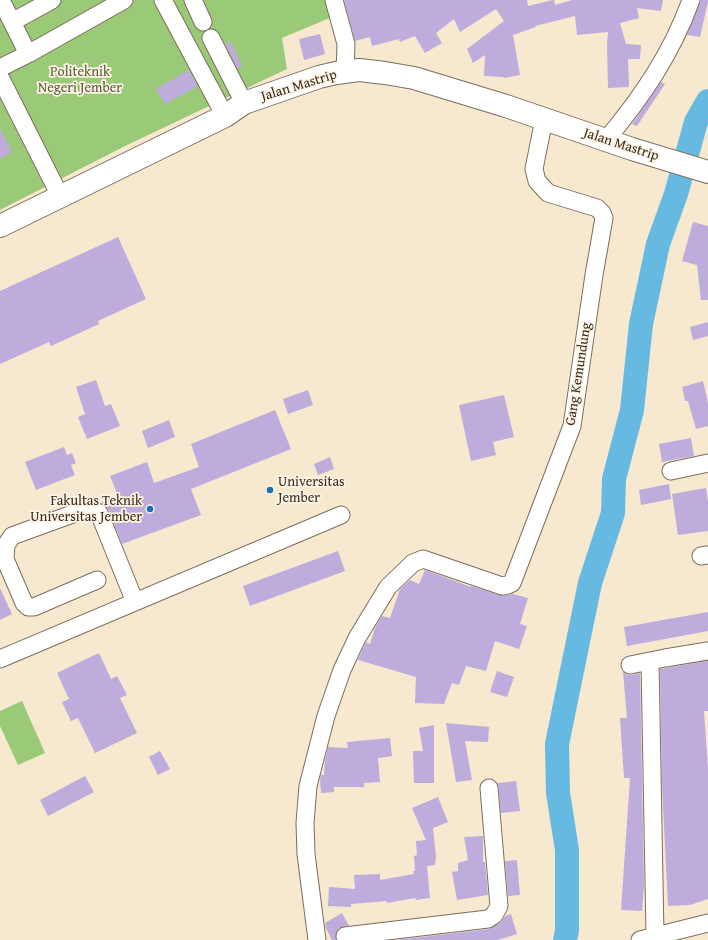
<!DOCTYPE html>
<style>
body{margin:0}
canvas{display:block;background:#f6e9cf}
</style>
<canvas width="708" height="940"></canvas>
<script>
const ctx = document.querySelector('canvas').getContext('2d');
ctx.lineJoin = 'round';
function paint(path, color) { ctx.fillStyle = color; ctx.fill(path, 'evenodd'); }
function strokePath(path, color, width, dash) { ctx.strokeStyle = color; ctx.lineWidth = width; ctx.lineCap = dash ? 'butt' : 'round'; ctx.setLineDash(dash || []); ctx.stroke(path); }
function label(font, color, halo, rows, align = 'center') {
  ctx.font = font + ' "Gentium Book Plus",serif'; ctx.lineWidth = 3.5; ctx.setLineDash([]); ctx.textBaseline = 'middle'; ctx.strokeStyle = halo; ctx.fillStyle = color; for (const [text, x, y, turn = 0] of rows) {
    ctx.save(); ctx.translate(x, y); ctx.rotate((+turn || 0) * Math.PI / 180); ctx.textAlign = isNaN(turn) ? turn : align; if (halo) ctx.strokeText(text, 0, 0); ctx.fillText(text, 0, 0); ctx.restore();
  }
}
const green = new Path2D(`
 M0 0H327L332 17 282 38 287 69 125 146 0 210Z
 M22 701 45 753 18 765 0 726V711Z`);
const river = new Path2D(`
 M565 940 567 931V850L558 793 557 744 590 583 613 513 614 479 632 410 641 324 658 244 676 194 696 122 708 101`);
const building = new Path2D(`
 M344 0H527L528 6 553 0H554L555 5 572 0H663L661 11 637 8 639 18 620 23 626 44 641 45 640 59H628L629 87 608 88 607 44 608 32 577 35 575 16 535 26 536 27 513 35 520 75 504 78V77L484 76 485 55 473 63 467 49 504 21 496 9 460 32 454 19 436 33 442 43 425 53 415 36 400 42 399 39 372 46 370 37 355 41Z
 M701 0H708V2L700 37 687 35Z
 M320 34 325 54 304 60 299 39Z
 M231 42 242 66 237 68 225 44Z
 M189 70 198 86 165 104 156 89Z
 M661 82 665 84 637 126 632 124Z
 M0 128 12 152 0 159Z
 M693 222 708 226V300H701L697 265 682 261Z
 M118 237 146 299 98 321 99 324 51 346 49 342 0 364V291Z
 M708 322V336L693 340 690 327Z
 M96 380 105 406 111 404 120 426 87 439 78 417 85 414 76 387Z
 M703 381 708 403V426L696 429 688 401H685L682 387Z
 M308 390 313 405 288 414 283 399Z
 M504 395 514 437 493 442 496 455 471 461 459 405Z
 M275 410 291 449 191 489 201 515 122 544 108 509 101 503 118 496 110 476 147 462 154 483 199 467 191 444Z
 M169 420 175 437 148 448 142 431Z
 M691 438 694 456 662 462 659 444Z
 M64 447 67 455 72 453 76 463 71 465 75 475 36 490 25 462Z
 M330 457 334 469 318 475 314 464Z
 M669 484 671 499 641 505 639 490Z
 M706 488 708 501V531L678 535 672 494Z
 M338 551 345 571 250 606 243 586Z
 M425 570 471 587V586L499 595 513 594 528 598 520 624 527 626 519 649 495 641 486 671 466 666 459 685 452 683 444 704 415 703 416 677 358 660 366 642 370 644 375 628 382 616 390 618 400 589 410 580 419 584Z
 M0 588 12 614 0 620Z
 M708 612V631L627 646 624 627Z
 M99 653 111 679 117 676 127 695 120 698 137 733 95 753 78 718 71 721 62 702 69 699 57 673Z
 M708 661V711H704L708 768V899L690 905 668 906 662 786 660 669Z
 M497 671 514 677 507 697 490 692Z
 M623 672 627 675H632L640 673 644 885 642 911 621 910 630 778H624L620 718H627Z
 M446 723 489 727 488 742 465 741 472 780 456 782Z
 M434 725V783H414L413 751H423L419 728Z
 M390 738 392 756 378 758 380 782 364 783V787H334V792L321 793 320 780 321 775H324L325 760 328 747 348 748 347 742Z
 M160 751 170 769 158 775 149 757Z
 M85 776 94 792 48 816 40 800Z
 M516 781 520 811 501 813 498 783Z
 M438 797 448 822 433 828 436 857 435 865 427 866 430 898 416 900 415 898 387 903V901L351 904V907L328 906 329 887 355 889 354 875 380 874V880L414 874 413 871H415L414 856 417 855 416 841 426 840 412 808Z
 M483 836V862H485L488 895 457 900 452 872 458 871V863L468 860 464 837Z
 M517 860 520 895 508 896 505 861Z
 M342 913 349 926 339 928 336 932V940H332L326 928 325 923Z
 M511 914 517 934 498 940H396L489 929 500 923 505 916Z`);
const minor = new Path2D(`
 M163 0 225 116
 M193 0 203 22
 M334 0 346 44 345 72
 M4 6 28 54
 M12 22 52 0
 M211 38 244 103
 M0 68 28 54 124 0
 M0 77 60 196
 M606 140C642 97 672 53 691 0
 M671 471 708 463
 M701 556 708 555
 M97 580 34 607H28L24 603 5 559 6 545 12 536 89 508 99 513 135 602
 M0 659 341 515
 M650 661 655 936
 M630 665 665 658 708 651
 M345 936 488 919 494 915 499 906 489 788
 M317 940 306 854 305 823 308 786 326 716 342 670 357 638 388 587 413 563 423 559 502 586 508 585 512 583 572 426 594 275 604 218 602 213 597 208 548 193 537 181 534 169 544 119
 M640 940 708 923`);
const major = new Path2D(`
 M0 226 225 116 244 103 319 77 336 73 359 70 385 73 414 78 506 106 632 149 708 172`);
const markers = [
 [270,490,4,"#1f6fb2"],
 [150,509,4,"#1f6fb2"]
];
const parkNames = [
 ["Politeknik",80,72],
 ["Negeri Jember",80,88]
];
const streetNames = [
 ["Jalan Mastrip",299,86,-17],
 ["Jalan Mastrip",621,145,18],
 ["Gang Kemundung",579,374,-81]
];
const poiNames = [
 ["Universitas",278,482],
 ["Jember",278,498],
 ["Fakultas Teknik",142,501,"right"],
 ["Universitas Jember",142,517,"right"]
];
paint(green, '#9aca78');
strokePath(river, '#66bae2', 24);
paint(building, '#beacdd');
strokePath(minor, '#7c6d5c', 19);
strokePath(major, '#7c6d5c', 24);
strokePath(minor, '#fff', 17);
strokePath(major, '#fff', 22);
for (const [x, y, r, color] of markers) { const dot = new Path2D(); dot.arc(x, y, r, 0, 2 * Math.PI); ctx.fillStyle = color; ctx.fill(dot); strokePath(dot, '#fcf5e5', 1.5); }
label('14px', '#585a39', '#fcf5e5', parkNames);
label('14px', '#3b2a1e', '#fcf5e5', streetNames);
label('14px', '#3b2a1e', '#fcf5e5', poiNames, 'left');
</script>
